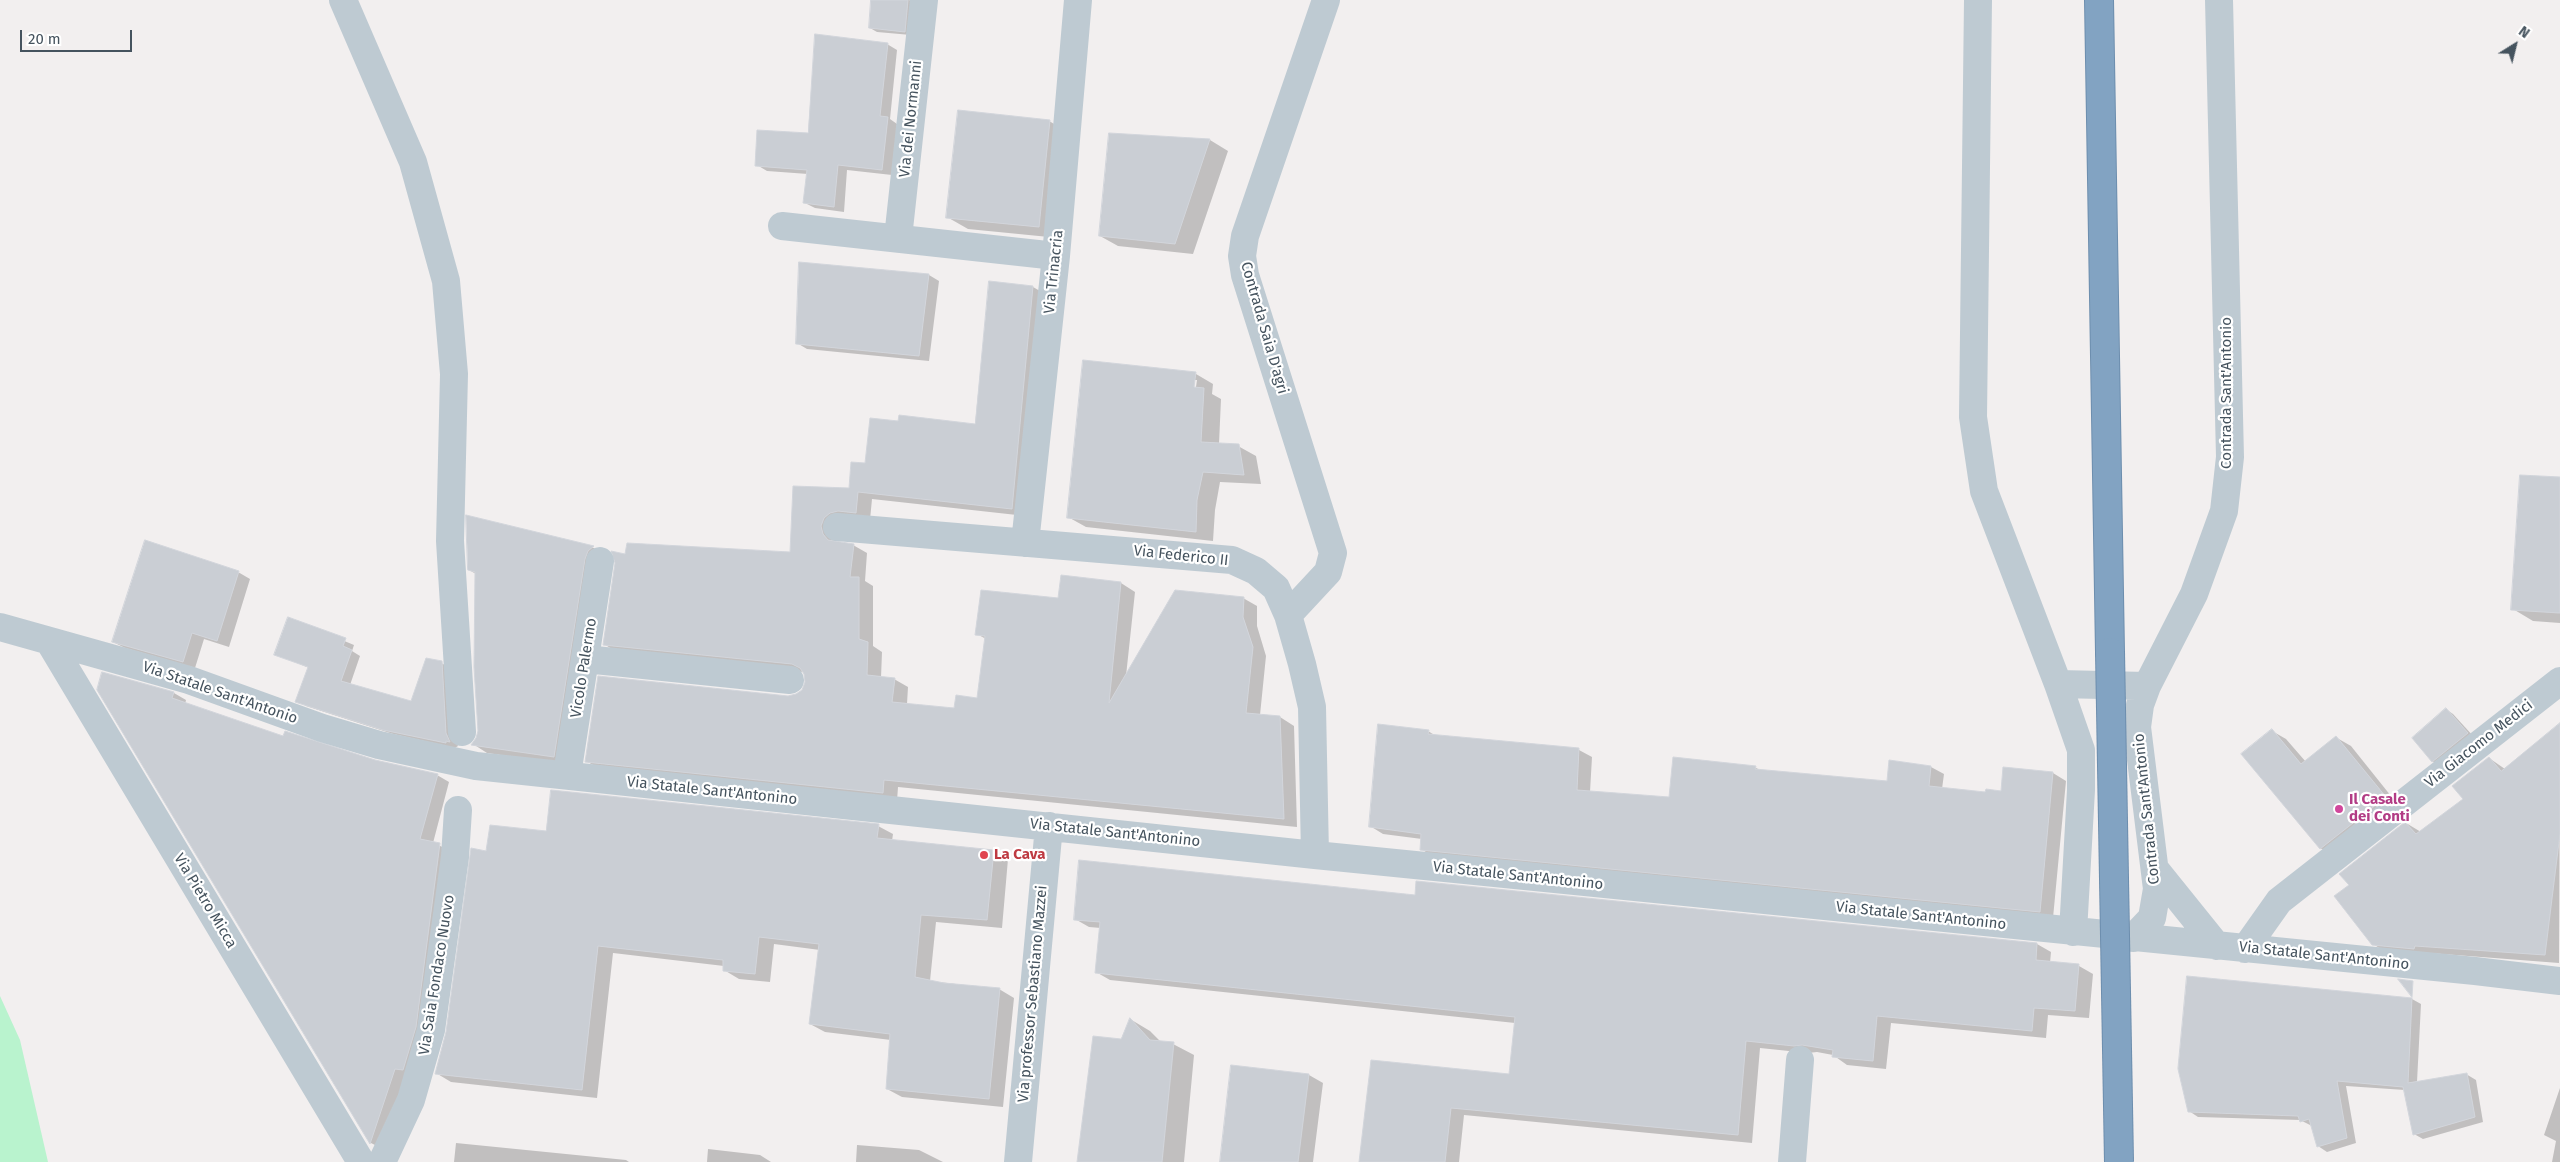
<!DOCTYPE html>
<style>
body{margin:0}
#map{position:relative;width:2560px;height:1162px;overflow:hidden;background:#f2efef;font-family:"Fira Sans",sans-serif}
canvas{display:block}
.north{position:absolute;left:2490px;top:20px;width:50px;height:50px;-webkit-text-stroke:4px #fff;paint-order:stroke;rotate:36deg;font-size:14px;font-weight:700;line-height:20px;text-align:center;color:#45535e}
.north::after{content:'';display:block;margin:auto;width:18px;height:22px;background:#45535e;clip-path:polygon(50% 0,100% 100%,50% 72%,0 100%)}
.scale{position:absolute;left:20px;top:30px;width:112px;height:22px;box-sizing:border-box;border:2px solid #45535e;border-top:0;padding-left:6px;font-size:15px;line-height:18px;white-space:nowrap;color:#45535e;-webkit-text-stroke:4px #fff;paint-order:stroke}
</style>
<div id="map">
<canvas width="2560" height="1162"></canvas>
<div class="north">N</div>
<div class="scale">20 m</div>
</div>
<script>
const ctx = document.querySelector('canvas').getContext('2d');
ctx.lineJoin = 'round';
function paint(path, color) { ctx.fillStyle = color; ctx.fill(path, 'evenodd'); }
function strokePath(path, color, width, dash) { ctx.strokeStyle = color; ctx.lineWidth = width; ctx.lineCap = dash ? 'butt' : 'round'; ctx.setLineDash(dash || []); ctx.stroke(path); }
function label(font, color, halo, rows, align = 'center') {
  ctx.font = font + ' "Fira Sans",sans-serif'; ctx.lineWidth = 4.5; ctx.setLineDash([]); ctx.textBaseline = 'middle'; ctx.strokeStyle = halo; ctx.fillStyle = color; for (const [text, x, y, turn = 0] of rows) {
    ctx.save(); ctx.translate(x, y); ctx.rotate((+turn || 0) * Math.PI / 180); ctx.textAlign = isNaN(turn) ? turn : align; if (halo) ctx.strokeText(text, 0, 0); ctx.fillText(text, 0, 0); ctx.restore();
  }
}
const green = new Path2D(`
 M0 996 20 1040 48 1162H0Z`);
const shadow = new Path2D(`
 M872 0H909L915 3 911 35 877 32 870 28Z
 M887 44 897 50 890 119 897 124 892 175 847 170 844 212 815 208 805 203 808 174 767 171 757 165 810 134Z
 M1049 121 1070 133 1059 238 968 229 947 217Z
 M1110 135 1210 140 1228 151 1193 254 1118 246 1100 236Z
 M929 275 939 281 929 361 807 349 797 343Z
 M990 283 1033 287 1047 295 1026 516 872 499 870 520 835 535 837 542 853 545 867 553 865 581 873 586V646L882 652 881 678 894 679 908 687 907 704 955 709 978 699 986 639 977 634 1059 599 1062 576 1121 583 1135 592 1126 676 1243 598 1257 606V626L1266 656 1260 715 1280 717 1294 726 1297 827 898 787 897 801 600 769 586 761 797 695 804 689 807 682 804 672 618 653 604 644 626 556 791 553 850 489 899 422 977 425Z
 M1196 374 1213 384 1212 394 1221 399 1219 444 1238 446 1256 456 1261 484 1220 482 1215 510 1213 541 1086 527 1068 517ZM1194 380H1197L1195 394 1192 393Z
 M2560 479V623L2533 621 2513 609Z
 M468 516 594 548 608 556 569 765 487 753 473 744 477 739 479 731 476 574 469 570Z
 M238 572 250 579 229 647 204 639 195 668 125 648 113 642Z
 M289 618 354 645 352 651 360 656 350 685 412 702 441 663 451 668 455 739 458 746 455 748 393 734 306 706 297 701 309 668 276 654Z
 M103 673 174 693 186 700 185 704 284 738 437 775 449 782 433 843 452 851 428 1034 383 1149 371 1143 277 987Z
 M2447 710 2453 714 2474 737 2439 765 2432 761Z
 M1428 731 1436 736 1579 750 1592 757 1590 792 1670 798 1755 767 1761 771 1888 782 1890 762 1931 767 1944 774 1942 789 1986 793H2002L2053 773 2066 781 2053 918 1434 857 1421 849 1422 839 1383 834 1370 826Z
 M2272 731 2286 739 2306 762 2337 738 2351 746 2399 806 2334 856 2320 848Z
 M2560 734 2559 963 2429 953H2387L2373 944 2350 885 2406 823 2421 832 2465 799 2489 758 2505 769Z
 M878 826 893 834 892 841 993 851 1008 859 1002 928 936 922 930 981 999 989 1014 998 1003 1107 902 1097 887 1089 891 1040 825 1032 810 1024 820 950 774 944 770 982 739 979 724 970V966L613 953 597 1098 451 1082 436 1073 448 1032 487 853 548 833Z
 M1416 897 2037 944 2051 952 2050 963 2079 966 2093 974 2089 1018 2048 1015 2046 1038 1891 1023 1886 1069 1847 1065 1833 1055 1817 1052 1808 1053 1760 1048 1752 1143 1464 1115 1459 1162H1361L1372 1062 1510 1075 1515 1023 1110 980 1096 972 1101 928 1089 927 1075 919Z
 M2412 999 2421 1004 2417 1082 2466 1074 2476 1080 2483 1122 2423 1139 2414 1134 2405 1090 2346 1086 2356 1143 2327 1152 2318 1146 2312 1126 2300 1120 2198 1117 2189 1111Z
 M1130 1019 1150 1031 1161 1042 1173 1044 1194 1055 1184 1162H1078Z
 M1309 1075 1323 1083 1313 1162H1221Z
 M2560 1088V1162H2552L2556 1141 2544 1135Z
 M456 1143 626 1160 629 1162H454Z
 M857 1145 919 1150 943 1162H856Z
 M708 1149 760 1155 771 1162H707Z`);
const building = new Path2D(`
 M871 0H908L905 32 869 28Z
 M815 34 888 43 880 116 888 117 882 170 838 165 834 207 803 203 807 170 755 166 757 130 808 133Z
 M958 110 1050 120 1039 227 946 218Z
 M1109 133 1210 139 1175 244 1099 236Z
 M799 262 929 274 919 356 796 344Z
 M989 281 1033 286 1012 509 858 492 856 513 838 511 830 513 824 518 821 526 823 534 828 540 854 544 850 577H859V639L868 642 867 675 895 678 892 702 954 708 956 695 977 698 985 636 975 635 981 590 1058 598 1061 575 1121 582 1109 703 1175 590 1244 597 1243 617 1253 647 1246 713 1280 716 1284 819 884 780 883 793 585 762 598 676 788 696 796 694 802 690 805 682 804 674 800 668 792 664 603 645 615 563 611 551 625 554 627 543 790 552 793 486 849 488 851 462 865 463 870 418 898 421 899 415 975 424Z
 M1083 360 1196 372 1194 387 1204 388 1201 442 1239 444 1244 475 1203 472 1197 500 1196 532 1067 518Z
 M2520 475 2560 477V613L2511 610Z
 M466 515 594 546 588 551 585 559 554 757 471 745 476 738 478 731 474 667 475 572 468 570Z
 M145 540 239 571 217 641 192 633 183 662 112 642Z
 M288 617 346 638 343 646 352 650 341 681 411 701 426 658 442 661 446 733 450 742 446 741V743L383 730 295 702 308 667 274 655Z
 M102 672 174 692 172 698 283 736 285 731 375 760 438 774 420 839 440 843 416 1027 403 1070 395 1069 370 1144 97 690Z
 M2446 708 2468 733 2432 762 2412 738Z
 M2560 723V834L2545 955 2415 946 2414 949 2372 945 2334 896 2349 885 2339 874 2405 822 2416 834 2463 799 2452 786 2489 757 2501 771Z
 M1378 724 1429 730 1428 734 1579 748 1577 790 1669 797 1673 757 1756 766 1755 769 1887 781 1889 760 1931 766 1929 786 1985 792 1986 789 2001 791 2003 767 2053 772 2040 912 1420 850 1421 834 1369 827Z
 M2272 729 2301 764 2336 736 2386 797 2320 849 2241 754Z
 M551 790 879 824 877 838 994 850 987 920 921 915 915 977 944 983 1000 988 989 1099 886 1089 890 1034 809 1024 819 944 759 937 755 974 723 971V960L598 946 582 1090 435 1074 446 1032 471 848 486 851 490 825 546 831Z
 M1079 860 1415 895 1416 881 2037 943 2036 960 2079 964 2075 1011 2034 1008 2032 1031 1877 1016 1873 1061 1832 1057 1833 1050 1802 1045 1794 1046 1746 1041 1738 1135 1451 1108 1445 1162H1359L1371 1060 1509 1074 1515 1017 1095 973 1100 922 1074 920Z
 M2187 976 2412 998 2408 1083 2467 1073 2475 1117 2413 1135 2403 1087 2337 1081 2347 1138 2317 1147 2309 1119 2300 1122 2298 1116 2188 1112 2178 1069Z
 M2398 979 2413 981 2412 997Z
 M1130 1018 1150 1040 1174 1042 1162 1162H1077L1093 1036 1121 1039Z
 M1231 1065 1309 1074 1298 1162H1220Z`);
const minor = new Path2D(`
 M343 0 413 162 446 281 454 374 450 541 462 732
 M1978 0 1973 417 1984 491 2058 684 2081 750V790L2073 932
 M782 226 1056 256
 M898 238 924 0
 M837 527 1232 560 1256 571 1276 588 1288 615 1302 664 1312 707 1315 855
 M1025 543 1056 256 1078 0
 M1288 615 1328 572 1333 553 1245 275 1242 256 1245 236 1326 0
 M0 627 189 680 322 728 379 745 476 766 1315 855 2475 971 2560 981
 M49 641 361 1162
 M585 659 790 680
 M2058 684 2147 686
 M567 775 600 561
 M2155 869 2217 946
 M2133 938 2152 918 2157 889 2137 727 2140 705 2147 686 2194 594 2224 511 2230 457 2219 0
 M2245 949 2279 901 2560 681
 M382 1162 411 1100 431 1030 455 857 458 810
 M1018 1162 1049 826
 M1792 1162 1800 1060`);
const highway = new Path2D(`
 M2099 0 2110 652`);
const highwayBridge = new Path2D(`
 M2110 652 2119 1162`);
const markers = [
 [2339,809,5,"#d1479c"],
 [984,855,5,"#e0444e"]
];
const streetNames = [
 ["Via dei Normanni",911,119,-84],
 ["Via Trinacria",1054,272,-84],
 ["Contrada Saia D'agri",1264,328,74],
 ["Contrada Sant'Antonio",2227,393,-90],
 ["Via Federico II",1181,556,6],
 ["Vicolo Palermo",584,668,-81],
 ["Via Statale Sant'Antonio",220,693,19],
 ["Via Giacomo Medici",2479,744,-38],
 ["Via Statale Sant'Antonino",712,791,6],
 ["Contrada Sant'Antonio",2147,809,-96],
 ["Via Statale Sant'Antonino",1115,833,6],
 ["Via Statale Sant'Antonino",1518,876,6],
 ["Via Pietro Micca",205,901,59],
 ["Via Statale Sant'Antonino",1921,916,6],
 ["Via Statale Sant'Antonino",2324,956,6],
 ["Via Saia Fondaco Nuovo",437,975,-81],
 ["Via professor Sebastiano Mazzei",1033,994,-85]
];
const hotelNames = [
 ["Il Casale",2349,800],
 ["dei Conti",2349,817]
];
const healthNames = [
 ["La Cava",994,855]
];
paint(green, '#b9f3ce');
paint(shadow, '#0003');
paint(building, '#caced4');
strokePath(building, '#d2d5db', 1);
strokePath(highway, '#6d8eae', 30);
strokePath(minor, '#becad2', 28);
strokePath(highway, '#82a3c2', 28);
strokePath(highwayBridge, '#6d8eae', 30, []);
strokePath(highwayBridge, '#82a3c2', 28);
for (const [x, y, r, color] of markers) { const dot = new Path2D(); dot.arc(x, y, r, 0, 2 * Math.PI); ctx.fillStyle = color; ctx.fill(dot); strokePath(dot, '#fff', 2); }
label('15px', '#45535e', '#fff', streetNames);
label('bold 15px', '#b23c85', '#fff', hotelNames, 'left');
label('bold 15px', '#be3a42', '#fff', healthNames, 'left');
</script>
